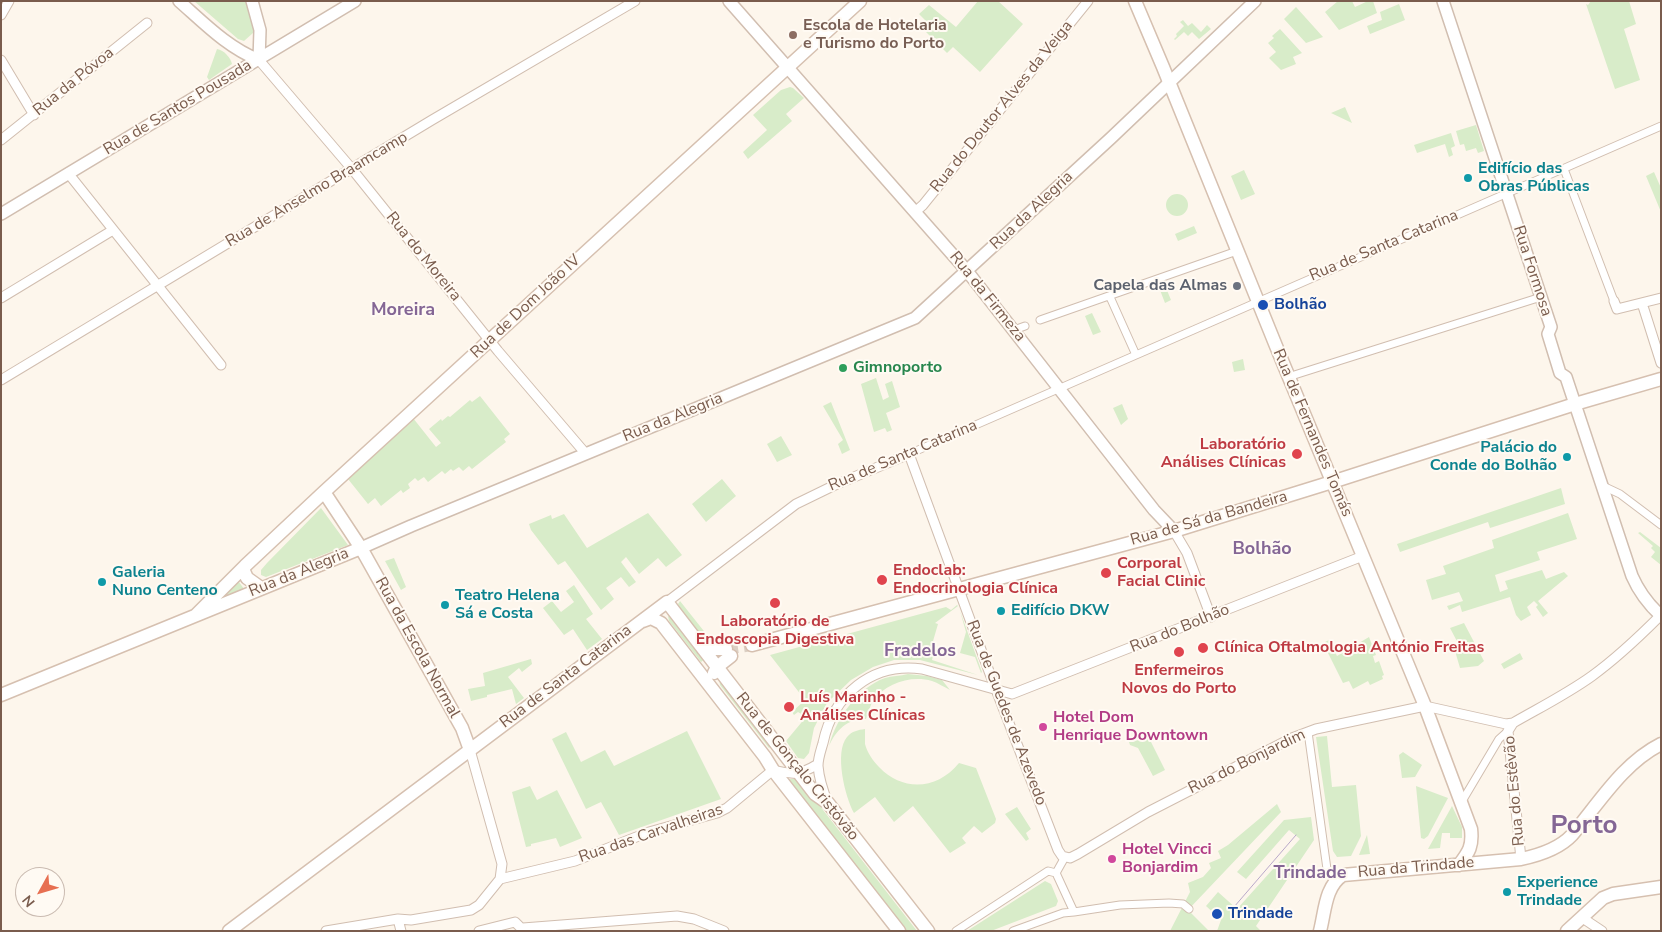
<!DOCTYPE html>
<meta charset="utf-8">
<style>
body{margin:0}
#map{position:relative;width:1662px;height:932px;overflow:hidden;background:#fdf6ec;font-family:"Nunito Sans",sans-serif}
canvas{display:block}
.frame{position:absolute;inset:0;border:2px solid #7a5c4d;pointer-events:none}
.north{position:absolute;left:15px;top:867px;width:50px;height:50px;box-sizing:border-box;background:#fffaf3;border:1px solid #cabbb1;border-radius:50%;rotate:231deg;font-size:14px;font-weight:700;line-height:20px;text-align:center;color:#7a5c4d}
.north::after{content:'';display:block;margin:auto;width:18px;height:22px;background:#e76f51;clip-path:polygon(50% 0,100% 100%,50% 72%,0 100%)}
</style>
<div id="map">
<canvas width="1662" height="932"></canvas>
<div class="frame"></div>
<div class="north">N</div>
</div>
<script>
const ctx = document.querySelector('canvas').getContext('2d');
ctx.lineJoin = 'round';
function paint(path, color) { ctx.fillStyle = color; ctx.fill(path, 'evenodd'); }
function strokePath(path, color, width, dash) { ctx.strokeStyle = color; ctx.lineWidth = width; ctx.lineCap = dash ? 'butt' : 'round'; ctx.setLineDash(dash || []); ctx.stroke(path); }
function label(font, color, halo, rows, align = 'center') {
  ctx.font = font + ' "Nunito Sans",sans-serif'; ctx.lineWidth = 4; ctx.setLineDash([]); ctx.textBaseline = 'middle'; ctx.strokeStyle = halo; ctx.fillStyle = color; for (const [text, x, y, turn = 0] of rows) {
    ctx.save(); ctx.translate(x, y); ctx.rotate((+turn || 0) * Math.PI / 180); ctx.textAlign = isNaN(turn) ? turn : align; if (halo) ctx.strokeText(text, 0, 0); ctx.fillText(text, 0, 0); ctx.restore();
  }
}
const green = new Path2D(`
 M194 1H245L253 25V33L244 41 238 39Z
 M978 1H998L1023 24 980 72 953 47 947 53 920 26 926 21 919 14 929 5 956 27Z
 M1338 1H1352L1355 7 1368 1H1373L1377 13 1339 30 1325 12Z
 M1591 1H1629L1636 24 1624 29 1640 80 1615 89 1586 4 1588 5Z
 M1399 4 1405 20 1370 34 1367 26 1382 20 1380 12Z
 M1296 7 1323 37 1306 43 1284 19Z
 M1183 20 1188 26 1192 23 1201 32 1207 25 1211 29 1199 39 1192 32 1188 36 1184 32 1175 40 1174 39 1177 36 1176 34 1184 26 1180 22Z
 M1280 29 1302 53 1293 57 1296 64 1281 70 1269 58 1276 52 1268 43 1274 38 1272 36Z
 M217 49C224 50 231 58 232 64L209 80 207 77Z
 M790 87 793 88 804 98 786 114 792 121 748 159 743 152 767 130 753 115 781 90Z
 M1345 107 1352 123 1331 113Z
 M1476 125 1484 151 1478 153 1476 148 1466 151 1464 144 1460 145 1456 131Z
 M1451 133 1455 146 1451 148 1453 155 1449 157 1445 144 1417 153 1414 145Z
 M1244 170 1255 194 1241 200 1231 176Z
 M1654 172 1661 188V212L1646 176Z
 M1166 205a11 11 0 1 1 22 0a11 11 0 1 1-22 0Z
 M1194 226 1197 233 1178 241 1175 234Z
 M1164 283 1171 300 1165 303 1158 285Z
 M1092 313 1101 332 1093 335 1085 316Z
 M1243 359 1245 370 1234 372 1232 362Z
 M876 378 883 400 889 397 885 384 892 381 900 407 886 413 892 430 887 432 885 428 874 432 861 384Z
 M480 396 510 434 504 439 506 442 472 469 469 466 463 471 459 467 453 471 451 469 445 474 442 471 428 482 424 477 418 481 415 478 408 484 410 488 403 493 401 490 381 506 375 498 368 504 348 479 413 418 436 447 441 443 429 429 441 419 442 421 448 416 450 417 470 400 472 402Z
 M831 402 850 450 842 454 838 444 843 440 823 406Z
 M1122 404 1128 419 1121 425 1113 408Z
 M781 436 792 455 777 462 767 444Z
 M722 479 736 496 706 522 692 504Z
 M1561 488 1565 504 1490 528 1488 522 1400 552 1397 544Z
 M321 508 348 545 266 577 261 575V570L267 563Z
 M648 513 682 555 666 567 658 558 639 574 626 557 621 562 636 582 629 587 621 577 606 588 614 599 601 610 565 561 558 565 531 530 529 524 551 515 552 519 564 514 587 548Z
 M1568 513 1577 539 1537 552 1540 560 1495 575 1500 592 1508 589 1505 581 1542 570 1546 579 1564 572 1568 576 1538 601 1548 613 1543 617 1536 607 1538 605 1534 601 1527 607 1531 615 1521 621 1516 615 1510 597 1462 612 1460 605 1449 610 1447 606 1463 601 1459 592 1432 600 1426 580 1446 574 1443 566 1494 548 1492 540Z
 M1640 532 1661 548V565L1651 557 1655 552 1651 548 1653 546 1638 533Z
 M394 558 406 587 401 590 385 561Z
 M239 582 244 589 221 600 220 598Z
 M574 585 593 614 586 619 602 639 587 650 573 629 564 635 543 608 552 601 561 612 574 602 566 591Z
 M680 601 715 645 706 642 679 608 678 604Z
 M957 605 958 606 935 623 938 624 931 648 935 649 932 660 978 675 920 660H894L873 667 851 680 827 703 814 728 809 753 804 759 798 758 786 741 806 717 798 712 794 715 792 712 805 700 770 655 946 607 951 610Z
 M960 611 982 672 981 673 975 657 960 653 966 632Z
 M668 616 673 618 705 659 701 662 669 621Z
 M1464 623 1484 661 1478 666 1460 668 1455 651 1460 647 1450 628Z
 M1369 637 1376 655 1373 656 1375 663 1379 661 1384 675 1382 676 1383 679 1370 685 1368 681 1353 689 1349 681 1343 683 1323 643 1329 640 1337 656Z
 M1520 653 1523 659 1504 669 1501 664Z
 M531 659 532 664 522 672 519 668 508 677 524 698 516 704 512 689 487 695V697L471 701 468 689 485 686 483 673Z
 M908 674 927 676 942 680 950 690C944 687 938 683 932 681 911 675 886 683 873 701 870 706 868 713 866 719 848 718 836 730 829 746 836 719 857 688 885 678 892 676 900 676 908 674Z
 M719 677 772 745 769 748 720 685Z
 M865 729C865 734 865 739 865 744 867 752 873 761 879 767 903 792 937 790 959 763L976 768 996 819 995 823 982 833 974 826 962 838 966 843 950 853 913 806 894 822 875 797 854 813C845 797 834 752 847 737 852 731 858 730 865 729Z
 M687 731 721 799 619 835 601 802 586 809 552 739 566 732 581 762 605 750 614 766Z
 M1327 736 1332 787 1356 785 1361 836 1351 856 1337 857 1333 851 1316 737Z
 M1149 738 1165 770 1153 776 1138 748 1130 745 1129 742Z
 M1403 752 1422 765 1415 777 1402 778 1399 755Z
 M788 779H799L917 931H906Z
 M530 786 537 800 557 790 582 838 560 847 556 838 531 844V846L526 847 512 792Z
 M1416 786 1448 798 1428 836 1424 839 1421 838Z
 M1277 804 1281 812 1188 910 1209 931H1170L1190 892 1188 883 1203 877 1211 868 1209 863 1221 858 1218 851 1228 845Z
 M1452 806 1462 827V838H1450V833H1442L1440 848 1428 849Z
 M1017 807 1031 829 1026 833 1029 839 1026 841 1005 814Z
 M1311 817 1314 840 1256 926 1261 931H1217L1221 920 1206 906 1218 892 1237 909 1300 839 1289 830 1246 879 1237 872 1284 820Z
 M1367 835 1370 854 1359 855Z
 M1045 881 1051 884 1058 901 1056 906 991 931H967Z`);
const secondaryTunnel = new Path2D(`
 M726 649 752 645`);
const pedestrian = new Path2D(`
 M1564 169 1614 301
 M1110 297 1136 355
 M1040 320 1237 251
 M1014 330 1025 326
 M1288 377 1541 297
 M909 454 1661 126
 M1603 486 1620 494 1661 525
 M1308 732 1327 869 1338 878
 M1461 803 1499 739 1508 731
 M1056 873 1065 857
 M1074 912 1120 905 1169 903 1183 904 1189 909
 M956 931 1048 871 1056 873
 M1013 931 1063 913 1074 912 1056 873`);
const minor = new Path2D(`
 M1 15 9 1
 M1 60 34 115
 M259 60 352 169 498 351 586 454
 M1 140 147 23
 M68 173 221 365
 M915 212 923 205 1088 1
 M1 298 113 230
 M1614 301 1617 309 1661 298
 M1642 303 1661 363
 M1 380 432 120 635 1
 M1174 531 1187 553 1211 617
 M667 602 796 504 835 485 909 454 990 674 1058 850 1062 856 1070 858 1078 854 1148 812 1292 738 1316 729 1425 706 1506 724 1513 723C1539 708 1567 694 1592 676 1617 658 1639 637 1661 615
 M1513 723 1508 731 1521 859
 M470 750 502 864 500 879
 M828 803C823 791 819 778 818 766 818 758 821 750 823 743 833 695 872 662 922 669L1012 694 1363 556
 M500 879 575 861 649 832 717 813 727 808 773 770C793 775 800 775 818 764
 M1581 917 1602 931
 M398 919 401 931
 M523 928 677 916 694 919 724 931
 M326 931 398 919 411 920 471 910 479 905 500 879
 M479 931 515 922 524 931`);
const tertiary = new Path2D(`
 M179 1C204 23 228 48 259 60
 M252 1 260 30 259 60
 M729 1 967 271 1154 510 1174 531
 M1443 1 1541 297 1551 327 1548 334 1560 373 1566 377 1632 576C1639 592 1648 604 1661 616
 M1 214 355 1
 M361 548 411 526 915 318 1111 138 1255 1`);
const secondary = new Path2D(`
 M1135 1 1163 67 1276 346 1425 706 1471 829C1473 846 1469 852 1459 865
 M324 492 361 548 462 728 470 750
 M245 566 243 569 247 578 261 588
 M196 615 245 566 324 492 860 1
 M643 621 651 618 661 623 765 757 773 770 899 931
 M752 645 1174 531 1332 482 1575 404 1661 379
 M703 649H726
 M714 673 717 667 731 656
 M1 695 361 548
 M229 931 667 602 815 794 828 803 928 931
 M1320 931C1325 912 1325 886 1343 875L1521 859C1540 855 1559 849 1572 835 1599 803 1623 763 1661 744
 M1567 931 1603 898 1613 894 1661 887`);
const tram = new Path2D(`
 M1234 907 1296 835`);
const markers = [
 [793,35,5,"#8d6e63"],
 [1468,178,5,"#0f9aa8"],
 [1237,286,5,"#6b7280"],
 [1263,305,6,"#1a4fb4"],
 [843,368,5,"#2e9e5b"],
 [1297,454,6,"#e0444e"],
 [1567,457,5,"#0f9aa8"],
 [1106,573,6,"#e0444e"],
 [882,580,6,"#e0444e"],
 [102,582,5,"#0f9aa8"],
 [775,603,6,"#e0444e"],
 [445,605,5,"#0f9aa8"],
 [1001,611,5,"#0f9aa8"],
 [1203,648,6,"#e0444e"],
 [1179,652,6,"#e0444e"],
 [789,707,6,"#e0444e"],
 [1043,727,5,"#d1479c"],
 [1112,859,5,"#d1479c"],
 [1507,892,5,"#0f9aa8"],
 [1217,914,6,"#1a4fb4"]
];
const educationNames = [
 ["Escola de Hotelaria",803,26],
 ["e Turismo do Porto",803,44]
];
const streetNames = [
 ["Rua da Póvoa",74,82,-39],
 ["Rua do Doutor Alves da Veiga",1002,107,-51],
 ["Rua de Santos Pousada",178,108,-31],
 ["Rua de Anselmo Braamcamp",317,190,-31],
 ["Rua da Alegria",1032,211,-43],
 ["Rua de Santa Catarina",1384,246,-23],
 ["Rua do Moreira",423,257,51],
 ["Rua Formosa",1532,271,72],
 ["Rua da Firmeza",987,297,51],
 ["Rua de Dom João IV",526,307,-43],
 ["Rua da Alegria",673,418,-22],
 ["Rua de Fernandes Tomás",1312,433,67],
 ["Rua de Santa Catarina",903,456,-23],
 ["Rua de Sá da Bandeira",1209,519,-16],
 ["Rua da Alegria",299,573,-22],
 ["Rua do Bolhão",1180,629,-22],
 ["Rua da Escola Normal",417,648,61],
 ["Rua de Santa Catarina",566,677,-37],
 ["Rua de Guedes de Azevedo",1006,713,69],
 ["Rua do Bonjardim",1247,762,-26],
 ["Rua de Gonçalo Cristóvão",797,767,51],
 ["Rua do Estêvão",1515,791,-95],
 ["Rua das Carvalheiras",651,834,-19],
 ["Rua da Trindade",1416,868,-5]
];
const cultureNames = [
 ["Edifício das",1478,169],
 ["Obras Públicas",1478,187],
 ["Palácio do",1557,448,"right"],
 ["Conde do Bolhão",1557,466,"right"],
 ["Galeria",112,573],
 ["Nuno Centeno",112,591],
 ["Teatro Helena",455,596],
 ["Sá e Costa",455,614],
 ["Edifício DKW",1011,611],
 ["Experience",1517,883],
 ["Trindade",1517,901]
];
const worshipNames = [
 ["Capela das Almas",1227,286]
];
const transitNames = [
 ["Bolhão",1274,305],
 ["Trindade",1228,914]
];
const leisureNames = [
 ["Gimnoporto",853,368]
];
const healthNames = [
 ["Laboratório",1286,445,"right"],
 ["Análises Clínicas",1286,463,"right"],
 ["Corporal",1117,564],
 ["Facial Clinic",1117,582],
 ["Endoclab:",893,571],
 ["Endocrinologia Clínica",893,589],
 ["Laboratório de",775,622,"center"],
 ["Endoscopia Digestiva",775,640,"center"],
 ["Clínica Oftalmologia António Freitas",1214,648],
 ["Enfermeiros",1179,671,"center"],
 ["Novos do Porto",1179,689,"center"],
 ["Luís Marinho -",800,698],
 ["Análises Clínicas",800,716]
];
const hotelNames = [
 ["Hotel Dom",1053,718],
 ["Henrique Downtown",1053,736],
 ["Hotel Vincci",1122,850],
 ["Bonjardim",1122,868]
];
const neighbourhoodNames = [
 ["Moreira",403,311],
 ["Bolhão",1262,550],
 ["Fradelos",920,652],
 ["Trindade",1310,874]
];
const townNames = [
 ["Porto",1584,827]
];
paint(green, '#d8ecc9');
strokePath(secondaryTunnel, '#dcd0c4', 12, [12, 6]);
strokePath(pedestrian, '#d1beb0', 9);
strokePath(minor, '#d1beb0', 11);
strokePath(tertiary, '#d1beb0', 14);
strokePath(secondary, '#d6c0b0', 15);
strokePath(pedestrian, '#fff', 7);
strokePath(minor, '#fff', 9);
strokePath(tertiary, '#fff', 11);
strokePath(secondary, '#fff', 12);
strokePath(tram, '#b9a8c9', 1);
for (const [x, y, r, color] of markers) { const dot = new Path2D(); dot.arc(x, y, r, 0, 2 * Math.PI); ctx.fillStyle = color; ctx.fill(dot); strokePath(dot, '#fffaf3', 2); }
label('bold 16px', '#785e54', '#fffaf3', educationNames, 'left');
label('16px', '#7a5c4d', '#fffaf3', streetNames);
label('bold 16px', '#0d838f', '#fffaf3', cultureNames, 'left');
label('bold 16px', '#5b616d', '#fffaf3', worshipNames, 'right');
label('bold 16px', '#164399', '#fffaf3', transitNames, 'left');
label('bold 16px', '#27864d', '#fffaf3', leisureNames, 'left');
label('bold 16px', '#be3a42', '#fffaf3', healthNames, 'left');
label('bold 16px', '#b23c85', '#fffaf3', hotelNames, 'left');
label('bold 18px', '#846695', '#fffaf3', neighbourhoodNames);
label('bold 26px', '#846695', '#fffaf3', townNames);
</script>
